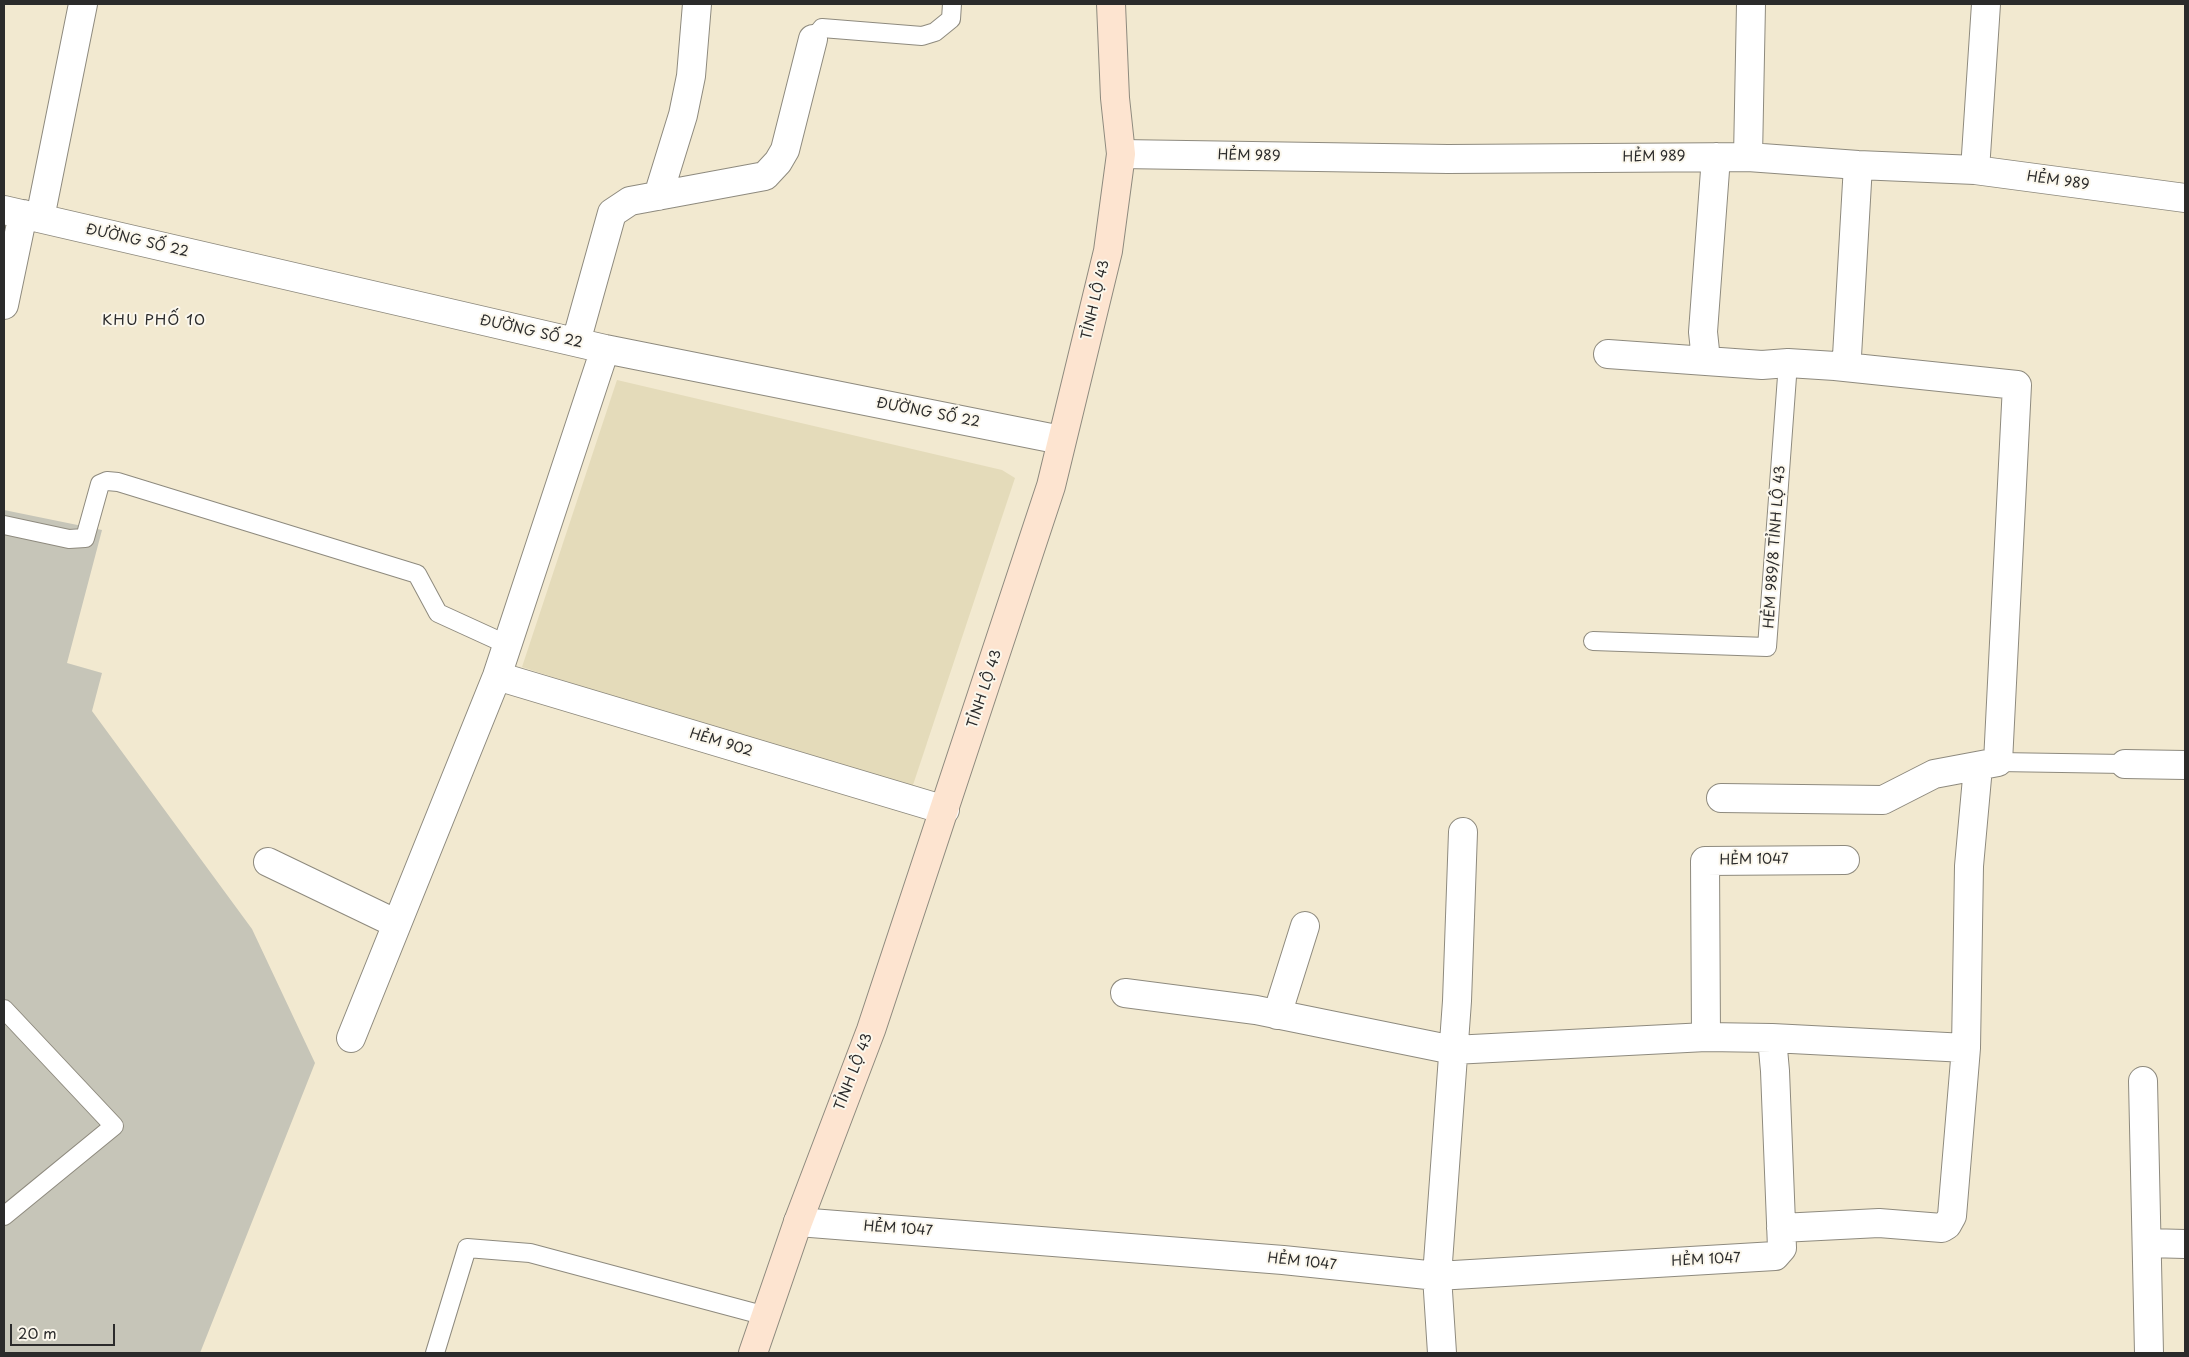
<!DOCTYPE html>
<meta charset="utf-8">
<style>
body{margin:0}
#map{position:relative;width:2189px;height:1357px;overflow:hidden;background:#f2e9d0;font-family:"Playpen Sans",sans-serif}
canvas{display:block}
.frame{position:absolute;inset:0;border:5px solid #2b2b2b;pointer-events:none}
.scale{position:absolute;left:10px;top:1324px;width:105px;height:22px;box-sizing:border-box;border:2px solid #2b2b2b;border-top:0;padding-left:6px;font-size:15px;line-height:18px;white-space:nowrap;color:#2b2b2b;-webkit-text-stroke:4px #fbf7ec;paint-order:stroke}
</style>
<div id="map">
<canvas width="2189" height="1357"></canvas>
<div class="frame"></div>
<div class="scale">20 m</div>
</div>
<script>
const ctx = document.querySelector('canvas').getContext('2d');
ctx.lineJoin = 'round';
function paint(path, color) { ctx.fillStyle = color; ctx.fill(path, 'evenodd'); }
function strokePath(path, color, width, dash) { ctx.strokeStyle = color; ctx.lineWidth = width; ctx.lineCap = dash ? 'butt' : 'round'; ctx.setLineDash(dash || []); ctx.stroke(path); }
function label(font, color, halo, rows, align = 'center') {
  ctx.font = font + ' "Playpen Sans",sans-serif'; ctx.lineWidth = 4; ctx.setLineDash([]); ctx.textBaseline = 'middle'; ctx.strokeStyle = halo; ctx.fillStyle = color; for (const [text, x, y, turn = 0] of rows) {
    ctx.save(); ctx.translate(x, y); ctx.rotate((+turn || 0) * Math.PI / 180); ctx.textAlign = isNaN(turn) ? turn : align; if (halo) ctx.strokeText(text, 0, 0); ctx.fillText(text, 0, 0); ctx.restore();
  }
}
const built = new Path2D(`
 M617 380 1002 470 1015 478 910 794 522 667Z`);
const industrial = new Path2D(`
 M4 510 102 530 67 663 102 673 92 711 252 929 315 1063 200 1353H4Z`);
const lane = new Path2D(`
 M813 39 822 28 922 36 935 32 951 19 952 4
 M4 525 69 539 85 538 100 484 107 481 118 482 417 574 438 613 508 645
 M1593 641 1767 647 1788 363
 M1998 762 2125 764
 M4 1009 114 1126 4 1216
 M435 1353 467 1248 530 1253 766 1316`);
const street = new Path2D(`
 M1121 154 1448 159 1748 157 1858 165 1975 170 2185 198
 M1748 157 1751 4
 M1975 170 1986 4
 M658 196 683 115 691 76 697 4
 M4 210 605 349 1061 440
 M40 218 83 4
 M4 305 23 214
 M576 342 612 213 630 201 765 176 778 162 785 150 813 39
 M1608 354 1762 365 1788 363 1835 366 2017 385 1998 762 1934 774 1883 800 1721 798
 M1706 360 1703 332 1716 157
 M1835 366 1843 364 1847 356 1858 165
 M497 676 945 810
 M2125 764 2185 765
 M268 862 397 924
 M1277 1015 1305 926
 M1706 1037 1705 861 1845 860
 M351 1038 497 676 605 349
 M1772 1038 1966 1048
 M2143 1081 2149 1353
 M798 1222 1283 1260 1437 1276 1775 1256 1782 1248 1775 1071 1772 1038 1706 1037 1453 1050 1256 1010 1125 993
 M1781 1228 1879 1223 1942 1228 1947 1225 1952 1216 1966 1048 1969 866 1978 767
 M2147 1243 2185 1244
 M1442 1353 1437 1276 1457 1001 1463 832`);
const secondary = new Path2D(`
 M753 1353 798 1222 871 1030 1051 486 1108 251 1121 154 1115 98 1111 4`);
const streetNames = [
 ["HẺM 989",1249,156,1],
 ["HẺM 989",1654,157,-1],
 ["HẺM 989",2058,181,8],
 ["ĐƯỜNG SỐ 22",137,241,13],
 ["TỈNH LỘ 43",1096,300,-77],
 ["ĐƯỜNG SỐ 22",531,332,13],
 ["ĐƯỜNG SỐ 22",928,413,11],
 ["HẺM 989/8 TỈNH LỘ 43",1775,547,-86],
 ["TỈNH LỘ 43",985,689,-72],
 ["HẺM 902",721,743,17],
 ["HẺM 1047",1754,860,-1],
 ["TỈNH LỘ 43",854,1072,-69],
 ["HẺM 1047",898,1229,4],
 ["HẺM 1047",1706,1260,-3],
 ["HẺM 1047",1302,1262,6]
];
const neighbourhoodNames = [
 ["KHU PHỐ 10",154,321]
];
paint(built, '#e4dbba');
paint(industrial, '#c6c5b8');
strokePath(lane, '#8e8a7e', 20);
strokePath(street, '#8e8a7e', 30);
strokePath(secondary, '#8e8a7e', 30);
strokePath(lane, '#fff', 18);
strokePath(street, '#fff', 28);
strokePath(secondary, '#fde4d0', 28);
label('14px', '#2b2b2b', '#fbf7ec', streetNames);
ctx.letterSpacing = '1px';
label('15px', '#2b2b2b', '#fbf7ec', neighbourhoodNames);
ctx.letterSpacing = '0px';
</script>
